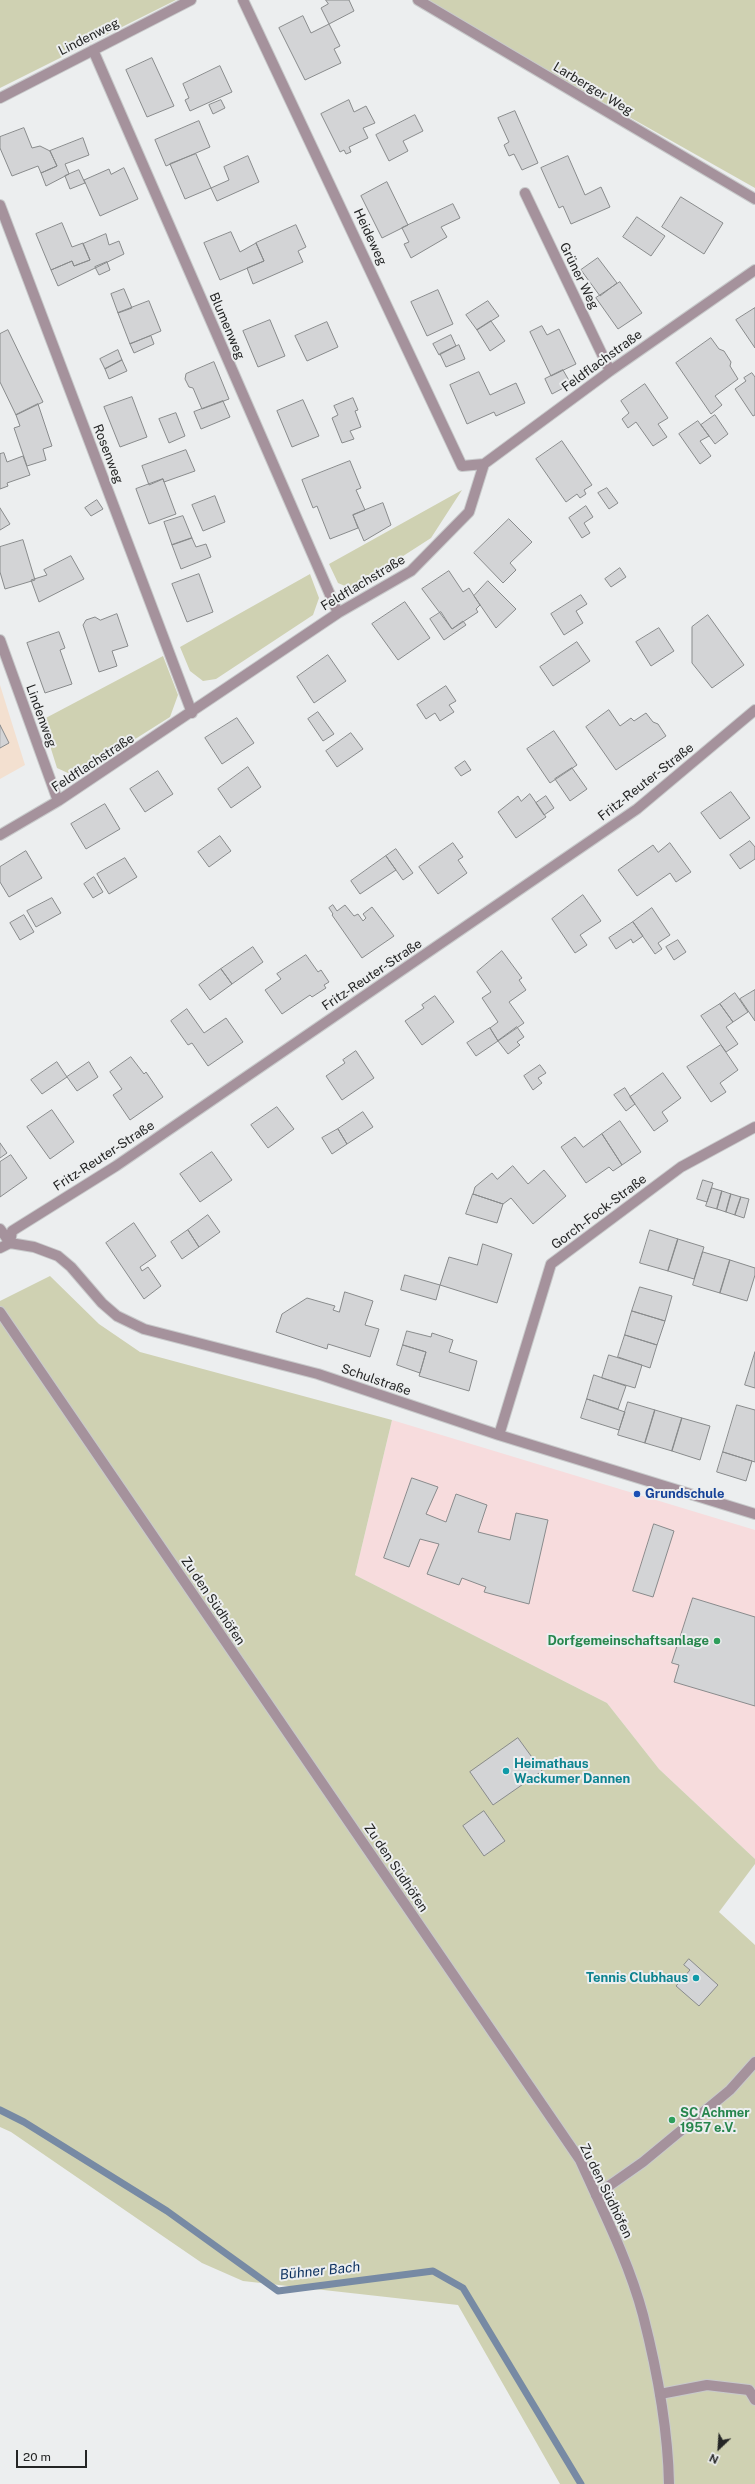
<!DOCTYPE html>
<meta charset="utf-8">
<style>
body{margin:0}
#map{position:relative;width:755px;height:2484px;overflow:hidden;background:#eceeef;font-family:"Public Sans",sans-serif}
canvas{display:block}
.north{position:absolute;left:699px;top:2428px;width:40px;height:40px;-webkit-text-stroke:3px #eceeef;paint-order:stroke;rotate:205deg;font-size:11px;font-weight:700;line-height:16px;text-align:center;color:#242525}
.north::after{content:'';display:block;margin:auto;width:14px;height:18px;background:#242525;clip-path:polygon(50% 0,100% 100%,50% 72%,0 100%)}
.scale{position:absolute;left:16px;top:2450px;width:71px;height:18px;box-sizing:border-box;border:2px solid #242525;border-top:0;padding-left:5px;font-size:12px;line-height:14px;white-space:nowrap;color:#242525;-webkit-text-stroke:3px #eceeef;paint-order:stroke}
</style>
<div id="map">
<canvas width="755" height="2484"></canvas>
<div class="north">N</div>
<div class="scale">20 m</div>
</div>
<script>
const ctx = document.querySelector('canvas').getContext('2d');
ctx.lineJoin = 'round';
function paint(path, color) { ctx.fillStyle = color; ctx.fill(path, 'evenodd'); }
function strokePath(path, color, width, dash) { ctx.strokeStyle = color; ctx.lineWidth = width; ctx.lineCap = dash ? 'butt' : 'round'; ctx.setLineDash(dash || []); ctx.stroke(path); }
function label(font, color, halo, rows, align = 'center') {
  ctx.font = font + ' "Public Sans",sans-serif'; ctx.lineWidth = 4; ctx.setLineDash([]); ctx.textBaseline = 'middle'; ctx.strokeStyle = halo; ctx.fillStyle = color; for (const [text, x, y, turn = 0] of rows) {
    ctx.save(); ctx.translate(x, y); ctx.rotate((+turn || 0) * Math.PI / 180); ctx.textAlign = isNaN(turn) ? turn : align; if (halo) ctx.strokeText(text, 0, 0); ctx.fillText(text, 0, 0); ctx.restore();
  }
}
const commercial = new Path2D(`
 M0 685 25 765 0 779Z`);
const education = new Path2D(`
 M392 1420 755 1530V1859L659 1769 607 1703 355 1575Z`);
const green = new Path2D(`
 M0 0H176L0 88Z
 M422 0H755V188Z
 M462 490 431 538 352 589 338 583 329 564Z
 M310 574 319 598 313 615 216 679 203 681 190 671 180 647Z
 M163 656 178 695 170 717 83 772 70 774 57 768 42 720Z
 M50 1276 99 1324 140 1352 392 1420 355 1575 607 1703 659 1769 755 1859V1864L719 1912 755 1945V2484H560L458 2305 243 2281 202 2263 11 2132 0 2127V1301Z`);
const stream = new Path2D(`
 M0 2110 24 2122 167 2211 278 2291 433 2271 463 2288 581 2484`);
const building = new Path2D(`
 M326 0H349L354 11 329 24 321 8 328 4Z
 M303 16 311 33 329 24 340 46 334 49 341 63 305 80 279 28Z
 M152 58 174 106 147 117 126 70Z
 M220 66 232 92 190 111 185 100 189 98 183 84Z
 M221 100 225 108 213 114 209 105Z
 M349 100 354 112 366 106 375 123 363 128 368 138 349 147 351 152 346 154 344 150 340 152 321 114Z
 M515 111 538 163 522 170 514 154 509 156 504 145 509 142 498 118Z
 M415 115 423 131 403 141 408 151 389 161 376 135Z
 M199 121 210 147 166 166 155 140Z
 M24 128 32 148 40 146 50 151 57 166 41 173 38 166 12 176 0 148V137Z
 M83 138 89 155 65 164 69 174 46 186 41 173 57 166 50 151Z
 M196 154 211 188 185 199 170 164Z
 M248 156 259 182 217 201 211 188 229 180 224 167Z
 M568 156 585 195 601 187 610 207 571 224 563 206 559 208 541 168Z
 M124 168 138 199 100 216 84 180 109 169 111 174Z
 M79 170 85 183 70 189 65 176Z
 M387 182 408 225 382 238 361 196Z
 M681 197 723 223 704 254 662 227Z
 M453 204 460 218 441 227 447 237 411 258 404 244 409 242 402 228Z
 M637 217 665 236 651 256 623 237Z
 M62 223 72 247 83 243 90 260 74 266 72 261 51 270 36 234Z
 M296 225 306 247 298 251 303 262 253 284 247 268 264 261 256 243Z
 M231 232 240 252 256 243 264 261 220 280 204 243Z
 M106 234 109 245 119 241 124 254 58 286 51 270 72 261 74 266 90 260 83 244Z
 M598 258 617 283 600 296 581 270Z
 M107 262 110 270 99 275 95 267Z
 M620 282 642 313 618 329 596 298Z
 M124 289 132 308 118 313 111 294Z
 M438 290 453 324 427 336 411 302Z
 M149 301 161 331 130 344 118 313Z
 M488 301 499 316 477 330 466 315Z
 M755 308V348L736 320Z
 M270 320 285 356 258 367 243 331Z
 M491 321 505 341 490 351 477 330Z
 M327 322 338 347 307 361 295 336Z
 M542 326 547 335 559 329 576 364 551 376 530 332Z
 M8 330 43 402 16 415 0 382V334Z
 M451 335 456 346 439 355 433 344Z
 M151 336 154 344 134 353 130 344Z
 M711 338 719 349 724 351 731 362 730 366 738 379 715 396 722 405 711 414 676 363Z
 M459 345 465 359 446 367 440 354Z
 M118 350 122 360 105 369 100 359Z
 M122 360 127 371 109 379 105 369Z
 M214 362 229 399 202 409 193 388 189 387 185 379 186 374Z
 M563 370 571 384 552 394 545 379Z
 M479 372 490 395 516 383 525 403 496 416 494 412 467 424 450 385Z
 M752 373 755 377V415L753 416 735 389 746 381 744 378Z
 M645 384 668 418 658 424 667 437 653 446 636 422 628 428 622 419 629 413 621 401Z
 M132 397 147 437 120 447 104 407Z
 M353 398 358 410 355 411 361 427 350 431 354 439 342 443 332 418 338 415 334 406Z
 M303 400 319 436 292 447 277 411Z
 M223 401 230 417 201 429 194 412Z
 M38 404 52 446 43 449 46 460 27 466 14 428 20 426 16 415Z
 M176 413 185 436 169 443 159 419Z
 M715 415 728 434 715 444 701 425Z
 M698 421 709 436 700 441 711 456 700 464 679 434Z
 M562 441 592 485 584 490 586 494 580 498 577 494 566 502 536 459Z
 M186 450 195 471 164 482 163 479 149 485 142 466Z
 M4 453 7 462 23 456 30 475 7 483 8 486 0 489V454Z
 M350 461 361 488 356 490 365 510 353 515 358 528 330 539 317 506 313 508 302 480Z
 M163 479 176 514 149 524 136 489Z
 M607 488 618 503 609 509 598 493Z
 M215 496 225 522 203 531 192 505Z
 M97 500 103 509 91 516 85 508Z
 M383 503 391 525 364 541 353 515Z
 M586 506 593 517 584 523 590 533 582 538 569 518Z
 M0 508 10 524 0 530Z
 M183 516 192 538 172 545 164 522Z
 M509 519 532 542 510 563 516 570 503 583 474 553Z
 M192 538 196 547 206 544 211 557 181 569 172 545Z
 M23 540 35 580 5 589 0 572V547Z
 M71 556 84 579 39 602 31 580 47 575 44 570Z
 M620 568 626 577 611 587 605 579Z
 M449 571 463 592 469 588 480 605 476 609 478 612 452 629 422 589Z
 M199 574 213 612 187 622 172 584Z
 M488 581 516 609 496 628 474 596Z
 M581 595 587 604 576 611 583 623 564 635 551 614Z
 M405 602 430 638 398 660 372 624Z
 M441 612 452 629 463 621 466 625 444 640 430 619Z
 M117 614 128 646 112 651 117 666 99 672 83 625 86 620 95 617 100 620Z
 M708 615 744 665 712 688 692 663V627Z
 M659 628 674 651 651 666 636 642Z
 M59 632 65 648 60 650 72 684 45 693 27 643Z
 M577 642 590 661 553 686 540 667Z
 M328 655 346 681 314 703 297 677Z
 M446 686 456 701 449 705 454 712 440 721 435 713 426 719 417 705Z
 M609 710 620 726 631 718 634 721 646 713 653 722 658 724 666 736 616 770 586 727Z
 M318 712 334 734 323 741 308 719Z
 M237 718 254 743 222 764 205 738Z
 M0 725 9 743 0 748Z
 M554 731 577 765 550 783 527 749Z
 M351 733 363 749 337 767 326 751Z
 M465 761 471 770 461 776 455 768Z
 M248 767 261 787 231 808 218 789Z
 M572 768 587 789 570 801 555 779Z
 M158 771 173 794 145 812 130 789Z
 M731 792 750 818 720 839 701 813Z
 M530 794 546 817 516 838 498 812 518 796 521 801Z
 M546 796 554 808 544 815 536 803Z
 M105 804 120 829 86 849 71 824Z
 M220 836 231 851 209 867 198 852Z
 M750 841 755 847V859L740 869 730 855Z
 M453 843 463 857 458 860 467 873 438 894 419 867Z
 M670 843 691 872 676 882 670 873 637 896 618 870 653 845 658 852Z
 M396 849 413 873 403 880 386 856Z
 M26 851 42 878 9 897 0 882V867Z
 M386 856 396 870 360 894 351 881Z
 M125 858 137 877 109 894 97 874Z
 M94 877 103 892 93 898 84 884Z
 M583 895 601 921 580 935 587 945 575 953 552 919Z
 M52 898 61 913 36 927 27 911Z
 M333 905 337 911 345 905 354 916 358 914 363 921 366 918 363 914 372 907 394 936 362 958 332 915 333 914 329 908Z
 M652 908 670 935 658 943 662 949 655 954 633 922Z
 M24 915 34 932 20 940 10 923Z
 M633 922 643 936 633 943 631 939 616 949 609 938Z
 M678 940 686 952 674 960 666 947Z
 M253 947 263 962 232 984 221 969Z
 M502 951 522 978 519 980 526 990 509 1002 524 1023 498 1041 490 1028 498 1022 482 998 491 992 477 972Z
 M306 955 318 972 321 970 329 982 324 985 326 988 312 997 310 995 282 1014 265 990 281 979 277 974Z
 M221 969 232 984 210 1000 199 985Z
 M755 990V1021L740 999Z
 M735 993 748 1012 733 1022 720 1004Z
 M435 996 454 1022 422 1045 405 1021 424 1008 422 1005Z
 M720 1004 733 1022 726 1027 738 1044 726 1052 701 1016Z
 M187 1009 204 1033 226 1018 243 1042 208 1066 192 1043 188 1045 171 1021Z
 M517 1027 524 1037 517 1042 520 1045 508 1054 498 1041Z
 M490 1028 498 1041 476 1056 467 1043Z
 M721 1045 738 1070 720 1083 726 1092 711 1102 687 1067Z
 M356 1051 374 1078 342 1100 326 1076 345 1063 343 1060Z
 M131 1057 144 1074 146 1072 163 1097 130 1120 113 1095 122 1089 110 1072Z
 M57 1062 67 1077 42 1094 31 1080Z
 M89 1062 98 1077 77 1091 67 1077Z
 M540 1065 546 1073 538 1078 542 1083 533 1090 524 1076Z
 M663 1073 681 1098 662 1112 668 1121 654 1131 630 1097Z
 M625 1088 635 1104 626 1111 614 1095Z
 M277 1107 294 1129 268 1148 251 1125Z
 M52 1110 74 1142 50 1159 27 1127Z
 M363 1112 373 1127 347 1144 338 1129Z
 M620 1121 641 1152 622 1165 602 1134Z
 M338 1129 347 1144 332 1154 322 1138Z
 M602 1134 622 1165 613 1171 609 1167 586 1183 561 1147 575 1137 583 1147Z
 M0 1143 7 1153 0 1158Z
 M212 1152 232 1180 200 1202 180 1174Z
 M11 1155 27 1178 0 1197V1162Z
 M513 1166 528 1184 544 1170 566 1196 533 1224 511 1198 503 1204 473 1194 475 1187 492 1173 497 1179Z
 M703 1180 713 1183 707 1202 697 1199Z
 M712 1188 722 1191 717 1209 706 1206Z
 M722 1191 731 1194 726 1212 717 1209Z
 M473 1194 503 1204 497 1223 466 1214Z
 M731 1194 741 1197 735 1215 726 1212Z
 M741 1197 749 1199 744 1218 735 1215Z
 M208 1215 220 1232 199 1247 188 1230Z
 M134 1223 156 1256 140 1267 142 1271 148 1267 161 1286 144 1299 106 1243Z
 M188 1230 199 1247 182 1259 171 1242Z
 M650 1230 678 1239 668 1271 640 1263Z
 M678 1239 704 1247 694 1279 668 1271Z
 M483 1244 512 1254 497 1303 440 1285 449 1257 477 1265Z
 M703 1252 730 1260 720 1293 693 1285Z
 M730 1260 755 1268V1275L747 1301 720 1293Z
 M405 1275 440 1285 436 1300 401 1290Z
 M640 1287 672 1296 665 1321 632 1311Z
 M345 1292 373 1301 365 1325 379 1329 370 1357 328 1344 327 1349 276 1332 282 1314 307 1298 335 1306 333 1310 339 1312Z
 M632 1311 665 1321 657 1345 625 1335Z
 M407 1331 431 1337 432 1333 453 1340 449 1352 477 1361 469 1391 419 1376 426 1352 403 1345Z
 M625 1335 657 1345 650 1368 618 1357Z
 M403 1345 426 1352 420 1373 397 1365Z
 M755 1352V1388L745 1385Z
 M609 1355 642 1365 635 1388 602 1378Z
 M594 1375 626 1386 618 1409 587 1399Z
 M587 1399 625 1412 619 1430 581 1418Z
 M628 1402 655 1410 645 1443 618 1435Z
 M737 1405 755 1410V1462L723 1452Z
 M655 1410 682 1418 672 1451 645 1443Z
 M682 1418 710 1426 700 1460 672 1451Z
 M723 1452 752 1461 746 1481 717 1472Z
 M412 1478 438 1487 426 1514 446 1522 456 1494 487 1505 478 1532 510 1540 516 1513 548 1520 529 1604 484 1592 486 1587 462 1578 459 1585 427 1574 439 1544 420 1539 409 1567 384 1558Z
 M654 1524 674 1531 653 1597 633 1591Z
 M693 1598 755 1617V1706L674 1682 679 1665 672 1663Z
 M518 1738 542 1771 493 1805 470 1772Z
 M484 1811 505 1841 484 1856 463 1826Z
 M689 1959 718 1985 699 2006 676 1986 690 1970 684 1965Z`);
const minor = new Path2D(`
 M243 0 462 466 484 464
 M418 0 755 199
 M93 50 338 613
 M0 98 191 0
 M525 193 610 371
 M0 205 192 713
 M0 640 58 801
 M0 835 58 801 338 613 411 571 469 512 484 464 610 371 755 270
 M0 1229 10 1243
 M10 1243 12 1231 116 1166 637 809 755 710
 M10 1243 34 1247 58 1256 71 1267 102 1303 117 1316 144 1329 318 1374 499 1435 755 1514
 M0 1248 10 1243
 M499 1435 551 1264 681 1167 755 1127
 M596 2195 643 2162 730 2090 755 2062
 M660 2394 707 2385 749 2390 755 2400`);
const tertiary = new Path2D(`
 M0 1312 580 2160C603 2211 629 2262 643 2315 657 2370 668 2428 669 2484`);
const markers = [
 [637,1494,4,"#1a4fb4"],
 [717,1641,4,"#2e9e5b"],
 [506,1771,4,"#0f9aa8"],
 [696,1978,4,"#0f9aa8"],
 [672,2120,4,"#2e9e5b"]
];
const streetNames = [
 ["Lindenweg",89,37,-27],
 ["Larberger Weg",593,89,31],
 ["Heideweg",370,237,65],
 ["Grüner Weg",579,276,64],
 ["Blumenweg",227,326,67],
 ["Feldflachstraße",602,361,-36],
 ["Rosenweg",108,454,69],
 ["Feldflachstraße",363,583,-31],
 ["Lindenweg",41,716,70],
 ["Feldflachstraße",93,763,-33],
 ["Fritz-Reuter-Straße",646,782,-38],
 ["Fritz-Reuter-Straße",372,975,-34],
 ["Fritz-Reuter-Straße",104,1156,-33],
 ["Gorch-Fock-Straße",599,1212,-37],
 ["Schulstraße",376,1380,19],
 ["Zu den Südhöfen",213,1601,56],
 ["Zu den Südhöfen",396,1868,56],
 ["Zu den Südhöfen",606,2191,64]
];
const transitNames = [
 ["Grundschule",645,1494]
];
const leisureNames = [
 ["Dorfgemeinschaftsanlage",709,1641],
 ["SC Achmer",680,2113,"left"],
 ["1957 e.V.",680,2128,"left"]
];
const cultureNames = [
 ["Heimathaus",514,1764],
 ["Wackumer Dannen",514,1779],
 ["Tennis Clubhaus",688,1978,"right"]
];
const waterNames = [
 ["Bühner Bach",320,2271,-6]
];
paint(commercial, '#f3e0d0');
paint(education, '#f7dcdd');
paint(green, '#cfd1b2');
strokePath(stream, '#778aa4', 7);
paint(building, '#d3d4d6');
strokePath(building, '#898b8c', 1);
strokePath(minor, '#c8cacb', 12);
strokePath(tertiary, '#c8cacb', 12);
strokePath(minor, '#a5929c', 10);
strokePath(tertiary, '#a5929c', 10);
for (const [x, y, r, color] of markers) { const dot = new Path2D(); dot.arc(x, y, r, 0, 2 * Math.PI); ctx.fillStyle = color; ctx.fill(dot); strokePath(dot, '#eceeef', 1.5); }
label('13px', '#242525', '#eceeef', streetNames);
label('bold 13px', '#164399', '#eceeef', transitNames, 'left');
label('bold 13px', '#27864d', '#eceeef', leisureNames, 'right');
label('bold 13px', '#0d838f', '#eceeef', cultureNames, 'left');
label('italic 14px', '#0d315f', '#eceeef', waterNames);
</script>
